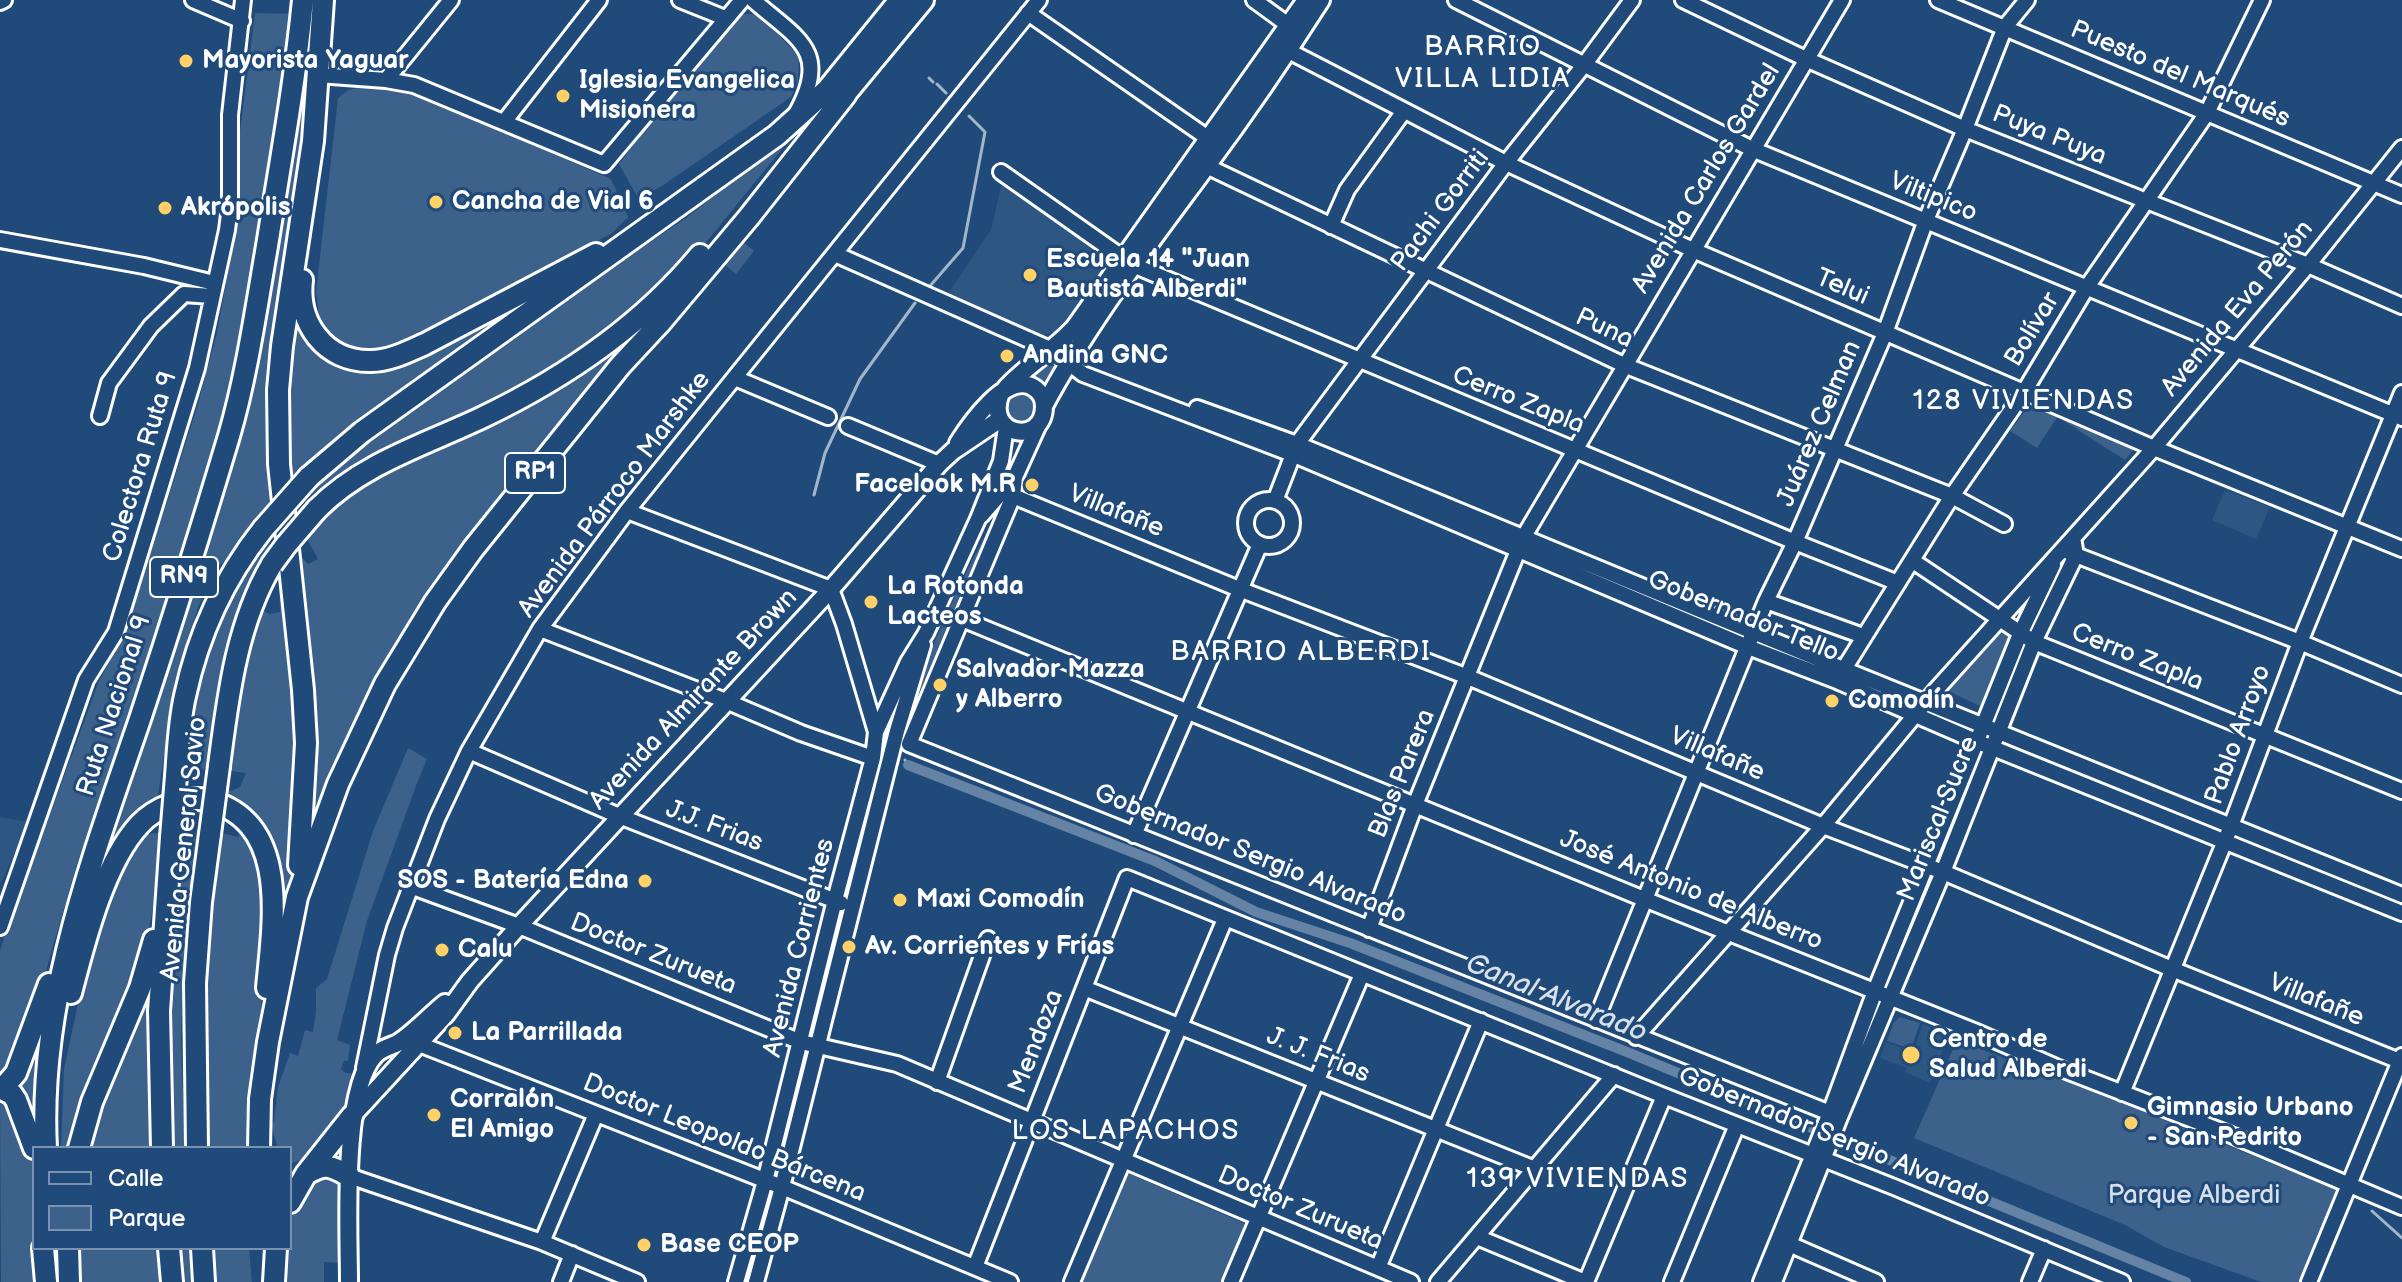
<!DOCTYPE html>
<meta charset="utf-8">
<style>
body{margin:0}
#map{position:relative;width:2402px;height:1282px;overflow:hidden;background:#1f4a7a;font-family:"Balsamiq Sans",sans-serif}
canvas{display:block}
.legend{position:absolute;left:32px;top:1146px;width:260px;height:104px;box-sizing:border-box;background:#1f4a7a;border:2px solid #7992af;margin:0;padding:10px 14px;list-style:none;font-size:24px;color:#fff}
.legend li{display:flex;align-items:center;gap:16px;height:40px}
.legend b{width:40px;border:2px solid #7992af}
</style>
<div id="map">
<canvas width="2402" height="1282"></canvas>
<ul class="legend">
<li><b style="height:10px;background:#1f4a7a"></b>Calle</li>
<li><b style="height:22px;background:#3c618b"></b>Parque</li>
</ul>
</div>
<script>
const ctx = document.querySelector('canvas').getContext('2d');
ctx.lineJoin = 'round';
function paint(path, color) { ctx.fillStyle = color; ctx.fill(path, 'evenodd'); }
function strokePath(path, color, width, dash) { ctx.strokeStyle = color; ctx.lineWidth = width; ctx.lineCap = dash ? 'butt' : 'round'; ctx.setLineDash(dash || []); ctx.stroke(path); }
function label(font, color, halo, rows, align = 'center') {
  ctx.font = font + ' "Balsamiq Sans",sans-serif'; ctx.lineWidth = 6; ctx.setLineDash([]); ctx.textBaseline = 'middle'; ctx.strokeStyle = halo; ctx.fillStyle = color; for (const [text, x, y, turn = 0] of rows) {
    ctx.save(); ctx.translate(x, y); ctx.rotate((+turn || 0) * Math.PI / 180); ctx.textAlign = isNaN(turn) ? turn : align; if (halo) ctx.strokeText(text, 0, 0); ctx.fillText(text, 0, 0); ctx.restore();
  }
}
const built = new Path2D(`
 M1002 182 1112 257 1078 309 1054 332 1041 335 948 293 991 230Z
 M2225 490 2270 507 2256 539 2212 520Z
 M0 817 29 822 0 885Z
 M1923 1024 1949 1034 1930 1083 1905 1072 1907 1068 1880 1058 1886 1042 1913 1052Z`);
const green = new Path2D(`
 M313 7 315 27 274 501 219 567 198 607 175 682 157 802 98 876 208 530Z
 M255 13 296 14 255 288 218 451 186 536 153 644 100 803 77 864 36 1005 14 1065 0 1078V951L24 872 42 836 99 681 126 631 198 404 217 333 240 207 239 139Z
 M742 14H758L799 56 798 82 791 97 662 186 638 198 619 164 680 83Z
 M363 87 405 89 611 179 628 217 612 233 452 323 382 352 358 350 339 342 320 321 316 292 338 98 348 90Z
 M784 141 787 143 699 251 640 310 535 383 382 449 327 483 311 495 306 490 345 455 425 394 686 218Z
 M742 241 754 251 736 274 724 264Z
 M581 272 394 397 305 467 289 484C287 424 287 373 296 313L362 366Z
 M644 329 437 587 306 851 298 553 308 564 318 559 306 537C353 475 410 463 476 431 504 418 531 403 558 388 589 371 615 347 644 329Z
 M1047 360H1051L1055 365 1044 386 1035 379 1025 377Z
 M1005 408a15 15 0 1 1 30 0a15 15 0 1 1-30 0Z
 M2030 404 2058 416 2037 448 2010 431Z
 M2063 418 2135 448 2125 460 2062 420Z
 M998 515 902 739H901C922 662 957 588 994 518Z
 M265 537 270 546 243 598 226 644 206 768 185 777C188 727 195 677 214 630 228 597 246 567 265 537Z
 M284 570 299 735 294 860 275 966C279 910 297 817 225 798L226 790 231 791 240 787 246 773 225 770 238 686 259 608 269 614 280 612 279 573Z
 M2003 627 2013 634 1982 707 1948 691Z
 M408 748 427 759 417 783 367 921 337 1040 350 1045 348 1061H344L341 1069 344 1072 357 1075 349 1110 307 1158 290 1164V1148H278L271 1126 274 1121 278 1087 290 1053 298 1056 305 1030 313 1032 316 1011V988L327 979 373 831Z
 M874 779H877V783L852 890H849L852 882 850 872Z
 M238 827 262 850 267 916 261 1013 252 1076 247 1148H207L203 1021 211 897 220 833 239 837Z
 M198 832 182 998 181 1040 185 1148H175L168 1020 181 835Z
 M159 833 154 903 147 939 136 974 71 1148H61L64 1069 86 966 107 906 132 852 140 838 147 834Z
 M841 916 843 919 814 1027 811 1029 809 1027 838 919Z
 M148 983 151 1148H84Z
 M1900 1017 1920 1023 1911 1049 1887 1041 1894 1022Z
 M43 1022 37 1081V1137L17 1085Z
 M1957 1040 2137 1109 2335 1189 2338 1193 2300 1282H2261L2164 1247 2125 1225 1914 1138Z
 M805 1057 807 1059 779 1167 776 1169 780 1150 778 1149 801 1058Z
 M0 1095 6 1097 29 1146 32 1161 34 1248 41 1282H1Z
 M317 1172H333L341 1186 344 1263 324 1262V1282H277L280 1248H290V1218Z
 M1125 1172 1246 1224 1222 1282H1079Z
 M770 1196 771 1199 748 1282H743L767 1197Z
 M74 1248H159L161 1282H75Z
 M181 1248H189L191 1282H183Z
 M212 1248H249L252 1282H213Z`);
const stream = new Path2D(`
 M929 78 933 82
 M937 84 946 93
 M930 286 963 248 985 132 969 116
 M814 495 825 453 860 379 915 303
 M905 760 908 765
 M2372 1211 2402 1238`);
const canal = new Path2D(`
 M908 765 1155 861 1256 912 1350 943 1627 1052 2186 1282`);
const minor = new Path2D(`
 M193 0 242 21
 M680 0 725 18
 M753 0C796 38 831 50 797 112
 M1254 0 1295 30
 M1456 0 1752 149 2402 418
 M1683 0 1806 59 1965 129 2308 265 2402 306
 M1938 0 2402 195
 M0 2 4 0
 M1028 13 1215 143
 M1279 46 1506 163 1693 250 2154 448 2402 549
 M318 75 386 80 414 85 604 164 742 0
 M386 80 451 0
 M504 122 599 0
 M1200 163 1624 365 1952 496 2004 524
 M1001 172 1133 265 1795 542 1898 583
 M1331 226 1347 190 1404 111
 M0 240 144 266 214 283
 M835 254 1052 350 1083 374 1292 454 1748 647 1837 681 1978 742 2402 913
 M735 378 828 417
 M1197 408 1297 444 1843 669 2402 895
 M100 416 109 383 151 326 184 294 211 296
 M848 426 939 464
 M1013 496 1239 589 1468 677 1823 826 1943 872 2167 967 2402 1062
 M1246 523a23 23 0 1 1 46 0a23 23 0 1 1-46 0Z
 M1275 501 1297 444 1506 163 1584 65 1632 0
 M627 511 831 589 844 624 876 732
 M981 516 1015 477 1039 424
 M2068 552 2300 642 2402 685
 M1913 561 2034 642 2402 791
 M1766 601 1863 636
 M962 619 1644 899 1974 1031 2056 1067 2224 1132 2402 1207
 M540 629 726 701 801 733 873 758
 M1839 677 1952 496 2024 392 2087 287 2207 113 2262 0
 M909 744 1840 1117
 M909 744 1013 496 1015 477
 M469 751 619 816 841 903
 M1134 835 1260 544
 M410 886 519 926 801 1042 897 1064 1411 1282
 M0 927 86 680 116 632 197 368 227 230 230 206V115L243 0
 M1369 929 1415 805 1523 538 1842 0
 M1084 988 1535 1169
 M1596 1020 1766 601 1795 542 1885 333 1926 220 1965 129 2005 27 2027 0
 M1636 1037 1823 826 1935 691 2154 448 2308 265 2402 148
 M419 1044 782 1187 1010 1282
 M364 1068 387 955 395 928 437 819 469 751 540 629 627 511 1039 0
 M937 1082 988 939
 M2122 1093 2231 826 2300 642 2402 393
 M349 1176 542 1242 637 1282
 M1477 1237 1585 1282
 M542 1242 596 1114
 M1789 1244 1876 1282
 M975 1267 1127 878 1664 1096 1894 1187 2122 1282
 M1378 1268 1481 1021
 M561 1282 572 1254
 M736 1282 765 1181 835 900 873 758 876 732 908 662 926 633 978 519 1001 461 1006 427
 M756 1282 782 1187 897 731 923 645
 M1072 1282 1225 919
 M1231 1282 1362 974
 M1438 1282 1614 1075
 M1586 1282 1664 1096
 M1672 1282 1737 1125
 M1761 1282 1830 1113 1875 991 1983 726 2020 634 2053 565
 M1774 1282 1840 1117 1943 872 2034 642 2076 555 2073 538
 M2030 1282 2044 1249
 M2309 1282 2402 1056`);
const major = new Path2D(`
 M1006 388C1028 364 1053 351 1074 328L1306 0
 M1044 406C1089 322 1147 247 1204 170 1245 115 1284 58 1321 0
 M958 443C970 424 1005 374 1031 386 1039 390 1044 397 1044 406 1044 447 983 436 1001 393
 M352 1116 446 1014 470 981 519 926 831 589 939 464 953 451 999 420
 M349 1282C349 1231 341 1088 376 1054 381 1049 391 1046 398 1043 415 1032 429 1016 445 1003`);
const highway = new Path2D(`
 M837 104 923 0
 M302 280C297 323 325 362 371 361 390 361 409 351 425 344L596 254
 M309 477 362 432 777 135 827 90 900 0
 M317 509C363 463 424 445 481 418 563 379 641 326 700 255
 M219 766C228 697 236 625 272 564
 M176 776C178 749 179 722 185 696 198 635 225 577 263 529
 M299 865 306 743 303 690 279 464 278 390 282 346 313 141 323 0
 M71 993C84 943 104 862 140 824 154 809 184 795 206 800 291 820 273 922 267 988
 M0 1088 12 1094 16 1100 34 1148
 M3 1088 16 1073 49 984
 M46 1148C38 999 93 857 140 719 171 625 201 530 229 436 247 374 256 309 267 246 280 164 295 82 303 0
 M79 1148 92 1102 140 988 154 940
 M162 1148 159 1011 171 837
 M197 1148 195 983 201 902 210 834
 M259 1148 260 1099 268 1042 297 897 338 784 385 684 435 602 473 549 620 366 660 323 749 217 846 94
 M306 1174C325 1163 330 1165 349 1176
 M290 1202 306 1174 352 1116
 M43 1248 46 1282
 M68 1248 69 1282
 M169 1248 172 1282
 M202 1248 204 1282
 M274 1282 276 1248`);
const highwayBridge = new Path2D(`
 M263 529 309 477
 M272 564 286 545 317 509
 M210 834 219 766
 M171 837 176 776`);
const markers = [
 [186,61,8,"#ffd166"],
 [563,96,8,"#ffd166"],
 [436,202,8,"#ffd166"],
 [165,208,8,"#ffd166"],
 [1030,275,8,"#ffd166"],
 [1007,356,8,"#ffd166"],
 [1032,485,8,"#ffd166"],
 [871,602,8,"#ffd166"],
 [940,685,8,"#ffd166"],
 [1832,701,8,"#ffd166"],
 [645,881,8,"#ffd166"],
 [900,900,8,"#ffd166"],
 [849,947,8,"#ffd166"],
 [442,950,8,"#ffd166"],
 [455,1033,8,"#ffd166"],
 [1911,1055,10,"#ffd166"],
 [434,1115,8,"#ffd166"],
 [2131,1123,8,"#ffd166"],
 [644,1245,8,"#ffd166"]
];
const shields = [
 [535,473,60],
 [184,577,68]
];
const shieldNames = [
 ["RP1",535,473],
 ["RN9",184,577]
];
const poiNames = [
 ["Mayorista Yaguar",202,61],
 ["Iglesia Evangelica",579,81],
 ["Misionera",579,111],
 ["Cancha de Vial 6",452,202],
 ["Akrópolis",181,208],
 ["Escuela 14 \"Juan",1046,260],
 ["Bautista Alberdi\"",1046,290],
 ["Andina GNC",1023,356],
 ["Facelook M.R",1016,485,"right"],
 ["La Rotonda",887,587],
 ["Lacteos",887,617],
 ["Salvador Mazza",956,670],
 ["y Alberro",956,700],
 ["Comodín",1848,701],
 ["SOS - Batería Edna",629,881,"right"],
 ["Maxi Comodín",916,900],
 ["Av. Corrientes y Frías",865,947],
 ["Calu",458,950],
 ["La Parrillada",471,1033],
 ["Centro de",1929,1040],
 ["Salud Alberdi",1929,1070],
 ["Corralón",450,1100],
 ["El Amigo",450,1130],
 ["Gimnasio Urbano",2147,1108],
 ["- San Pedrito",2147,1138],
 ["Base CEOP",660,1245]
];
const streetNames = [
 ["Puesto del Marqués",2180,75,23],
 ["Puya Puya",2049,136,22],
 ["Avenida Carlos Gardel",1707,179,-59],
 ["Viltipico",1933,198,22],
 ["Pachi Gorriti",1441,211,-53],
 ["Telui",1842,288,23],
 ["Avenida Eva Perón",2238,309,-50],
 ["Puna",1604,329,25],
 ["Bolívar",2033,330,-59],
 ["Cerro Zapla",1518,401,22],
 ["Juárez Celman",1820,424,-67],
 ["Colectora Ruta 9",141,467,-73],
 ["Avenida Párroco Marshke",615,495,-53],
 ["Villafañe",1116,512,22],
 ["Gobernador Tello",1743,617,22],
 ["Cerro Zapla",2137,658,22],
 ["Avenida Almirante Brown",694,700,-47],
 ["Ruta Nacional 9",115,706,-72],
 ["Pablo Arroyo",2239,735,-70],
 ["Villafañe",1717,755,23],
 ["Blas Parera",1403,774,-68],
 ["Mariscal Sucre",1939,819,-68],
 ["J.J. Frias",714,827,21],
 ["Avenida General Savio",185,849,-84],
 ["Gobernador Sergio Alvarado",1250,855,22],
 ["José Antonio de Alberro",1691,891,22],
 ["Avenida Corrientes",800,948,-76],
 ["Doctor Zurueta",653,955,22],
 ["Villafañe",2316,1001,22],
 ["Mendoza",1037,1042,-69],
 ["J. J. Frias",1318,1056,22],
 ["Gobernador Sergio Alvarado",1834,1138,22],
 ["Doctor Leopoldo Bárcena",724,1139,22],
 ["Doctor Zurueta",1300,1209,23]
];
const parkNames = [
 ["Parque Alberdi",2194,1196]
];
const neighbourhoodNames = [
 ["BARRIO",1483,48],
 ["VILLA LIDIA",1483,80],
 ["128 VIVIENDAS",2024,402],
 ["BARRIO ALBERDI",1301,653],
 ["LOS LAPACHOS",1126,1132],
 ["139 VIVIENDAS",1578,1180]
];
const waterNames = [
 ["Canal Alvarado",1556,999,22]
];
paint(built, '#2e5683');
paint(green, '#3c618b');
strokePath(stream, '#a3b5c8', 3);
strokePath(canal, '#6583a4', 10);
strokePath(minor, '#fff', 20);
strokePath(major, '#fff', 22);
strokePath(highway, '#fff', 26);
strokePath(minor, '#1f4a7a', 14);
strokePath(major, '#1f4a7a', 16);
strokePath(highway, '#1f4a7a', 20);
strokePath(highwayBridge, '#fff', 26, []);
strokePath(highwayBridge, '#1f4a7a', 20);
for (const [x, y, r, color] of markers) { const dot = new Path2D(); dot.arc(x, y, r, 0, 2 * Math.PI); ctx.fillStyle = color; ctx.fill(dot); strokePath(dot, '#1f4a7a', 3); }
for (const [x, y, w] of shields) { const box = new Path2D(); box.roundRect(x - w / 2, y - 20, w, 40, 6); ctx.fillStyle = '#1f4a7a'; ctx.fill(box); strokePath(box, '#fff', 2); }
label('bold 24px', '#fff', null, shieldNames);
label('bold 26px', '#fff', '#1f4a7a', poiNames, 'left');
label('26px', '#fff', '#1f4a7a', streetNames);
label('26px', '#d8dfe8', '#1f4a7a', parkNames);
ctx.letterSpacing = '2px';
label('28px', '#fff', '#1f4a7a', neighbourhoodNames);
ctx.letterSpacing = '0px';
label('italic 28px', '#d8e0e8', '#1f4a7a', waterNames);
</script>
